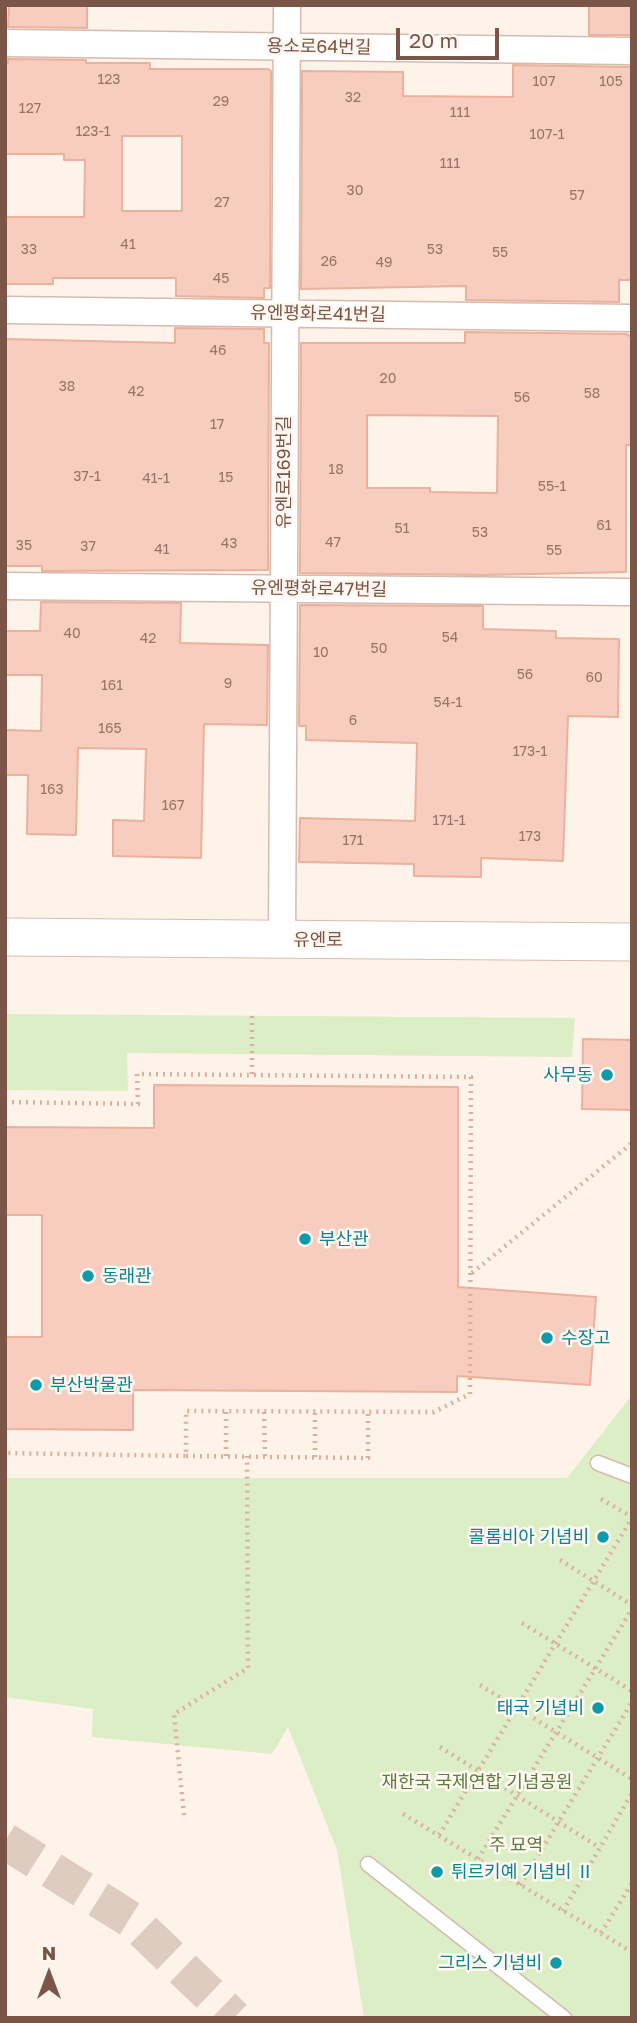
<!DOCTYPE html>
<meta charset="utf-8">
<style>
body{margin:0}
#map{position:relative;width:637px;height:2023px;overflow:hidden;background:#fef3e9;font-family:"Golos Text",sans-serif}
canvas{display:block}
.frame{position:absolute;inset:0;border:7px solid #7c5549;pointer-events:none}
.north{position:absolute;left:14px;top:1939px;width:70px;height:70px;-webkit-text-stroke:5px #fff8f1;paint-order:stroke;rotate:0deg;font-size:19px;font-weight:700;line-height:28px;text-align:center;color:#7c5549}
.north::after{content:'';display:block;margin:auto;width:24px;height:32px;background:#7c5549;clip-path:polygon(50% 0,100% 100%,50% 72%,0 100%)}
.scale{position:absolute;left:396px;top:28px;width:103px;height:32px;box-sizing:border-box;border:4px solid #7c5549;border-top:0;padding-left:9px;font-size:21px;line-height:24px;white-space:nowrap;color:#7c5549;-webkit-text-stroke:5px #fff8f1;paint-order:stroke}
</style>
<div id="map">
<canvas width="637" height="2023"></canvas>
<div class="frame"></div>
<div class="north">N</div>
<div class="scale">20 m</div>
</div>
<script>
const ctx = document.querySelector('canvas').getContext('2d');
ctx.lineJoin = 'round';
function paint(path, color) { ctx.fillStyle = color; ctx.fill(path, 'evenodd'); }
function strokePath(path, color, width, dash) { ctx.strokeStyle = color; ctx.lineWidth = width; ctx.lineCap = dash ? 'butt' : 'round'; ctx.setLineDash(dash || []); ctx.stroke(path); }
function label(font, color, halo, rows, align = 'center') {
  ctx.font = font + ' "Golos Text","Noto Sans KR",sans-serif'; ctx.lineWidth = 5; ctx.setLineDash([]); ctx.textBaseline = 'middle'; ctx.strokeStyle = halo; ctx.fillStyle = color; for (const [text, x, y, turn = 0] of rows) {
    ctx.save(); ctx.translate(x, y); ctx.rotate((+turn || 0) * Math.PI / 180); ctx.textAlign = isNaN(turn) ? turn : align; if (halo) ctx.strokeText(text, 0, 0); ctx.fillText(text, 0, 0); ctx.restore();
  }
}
const green = new Path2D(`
 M5 1014 575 1018 572 1057 127 1053 128 1091 5 1090Z
 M632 1395V2018H364L337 1850 288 1727 272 1754 92 1737 93 1709 5 1697V1478H567Z`);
const building = new Path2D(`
 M9 5H87V28L8 27Z
 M589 5H632V35H589Z
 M8 59 86 60V63H150V69H268L271 71 270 288H264V298L176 296V278H53V284H5V217H84L85 160H64V154H5V63H8ZM122 136H182V211H122Z
 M513 65 632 67V280H619V302L466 300V286L301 289 302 71 403 72V96L513 97Z
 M175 328 264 329V343H269L268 570 42 571V566H5V339L175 343Z
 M465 332 626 334 632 337V445H626V572L484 575 300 573 301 343H465ZM367 415 498 416 497 493 430 492V488H367Z
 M41 602 181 603 180 643 268 645 267 725 204 724 201 858 113 856V820L144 821 146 749 78 748 76 835 27 834 28 775H5V730L41 731 42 675H5V631H40Z
 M300 605 483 606V629L556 631V638L619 639 618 717 568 716 563 861 481 858V877L414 876V864L299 862 300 818 415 821 417 743 306 740V726H299Z
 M583 1039 632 1040V1110L582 1109Z
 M154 1085 458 1087V1287L596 1297 590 1385 457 1376V1392L133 1390V1430L5 1429V1337H42V1215H5V1127L154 1128Z`);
const secondaryTunnel = new Path2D(`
 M5 1841 133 1921 234 2018`);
const path = new Path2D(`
 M252 1016V1075
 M5 1102 138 1104 137 1074 471 1077 470 1394 434 1412 186 1411V1456L5 1453
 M472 1273 632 1143
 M226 1412V1456
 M264 1412 265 1456
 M315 1413V1457
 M186 1456 368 1458V1413
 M601 1499 632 1517
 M560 1560 632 1605
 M522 1623 632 1691
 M480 1685 632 1779
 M440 1747 600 1848
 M403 1814 632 1952
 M184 1815 174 1714 248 1668 247 1456
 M439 1835 632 1518
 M478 1859 632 1609
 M520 1885 632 1702
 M563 1911 632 1793
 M601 1933 632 1883`);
const lane = new Path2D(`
 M598 1463 632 1476
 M368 1864 564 2018`);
const street = new Path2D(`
 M5 43 632 51
 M5 310 632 318
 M5 586 632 592
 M282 939 287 5`);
const secondary = new Path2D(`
 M5 937 632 942`);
const markers = [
 [607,1075,7,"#0f9aa8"],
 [305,1239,7,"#0f9aa8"],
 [88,1276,7,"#0f9aa8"],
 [547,1338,7,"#0f9aa8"],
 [36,1385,7,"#0f9aa8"],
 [603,1537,7,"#0f9aa8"],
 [598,1708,7,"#0f9aa8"],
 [437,1872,7,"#0f9aa8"],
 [556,1963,7,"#0f9aa8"]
];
const numberNames = [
 ["123",109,80],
 ["107",544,82],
 ["105",611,82],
 ["32",353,98],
 ["29",221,102],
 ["127",30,109],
 ["111",460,113],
 ["123-1",93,132],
 ["107-1",547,135],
 ["111",450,164],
 ["30",355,191],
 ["57",577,196],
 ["27",222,203],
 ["41",128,245],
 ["33",29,250],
 ["53",435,250],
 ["55",500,253],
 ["26",329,262],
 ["49",384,263],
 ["45",221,279],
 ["46",218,351],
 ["20",388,379],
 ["38",67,387],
 ["42",136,392],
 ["58",592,394],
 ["56",522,398],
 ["17",217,425],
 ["18",336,470],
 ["37-1",87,477],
 ["15",226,478],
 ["41-1",156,479],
 ["55-1",552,487],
 ["61",604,526],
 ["51",402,529],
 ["53",480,533],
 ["47",333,543],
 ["43",229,544],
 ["35",24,546],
 ["37",88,547],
 ["41",162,550],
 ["55",554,551],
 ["40",72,634],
 ["54",450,638],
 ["42",148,639],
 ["50",379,649],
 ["10",321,653],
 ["56",525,675],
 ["60",594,678],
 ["9",228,684],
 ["161",112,686],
 ["54-1",448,703],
 ["6",353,721],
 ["165",110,729],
 ["173-1",530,752],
 ["163",52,790],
 ["167",173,806],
 ["171-1",449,821],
 ["173",530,837],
 ["171",353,841]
];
const streetNames = [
 ["용소로64번길",319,47,1],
 ["유엔평화로41번길",318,314,1],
 ["유엔로169번길",284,472,-90],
 ["유엔평화로47번길",319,589,1],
 ["유엔로",318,940]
];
const cultureNames = [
 ["사무동",593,1075,"right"],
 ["부산관",319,1239],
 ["동래관",102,1276],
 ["수장고",561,1338],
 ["부산박물관",50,1385],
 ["콜롬비아 기념비",589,1537,"right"],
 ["태국 기념비",584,1708,"right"],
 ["튀르키예 기념비 Ⅱ",451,1872],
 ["그리스 기념비",542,1963,"right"]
];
const parkNames = [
 ["재한국 국제연합 기념공원",477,1782],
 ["주 묘역",516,1845]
];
paint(green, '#dbeec5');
paint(building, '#f6cdbe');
strokePath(building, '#ebb19c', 2);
strokePath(secondaryTunnel, '#deccc1', 37, [37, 18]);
strokePath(lane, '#d5bbaf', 17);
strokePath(street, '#d5bbaf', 29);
strokePath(secondary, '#dabcaf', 39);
strokePath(path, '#dcb0a0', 4.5, [2, 5]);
strokePath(lane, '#fff', 14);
strokePath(street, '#fff', 26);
strokePath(secondary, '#fff', 37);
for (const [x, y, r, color] of markers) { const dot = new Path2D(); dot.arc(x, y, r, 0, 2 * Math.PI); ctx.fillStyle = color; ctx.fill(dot); strokePath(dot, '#fff8f1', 2.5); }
label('14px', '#9a7366', null, numberNames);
label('18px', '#7c5549', '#fff8f1', streetNames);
label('18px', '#0d838f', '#fff8f1', cultureNames, 'left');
label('18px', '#587d3c', '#fff8f1', parkNames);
</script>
